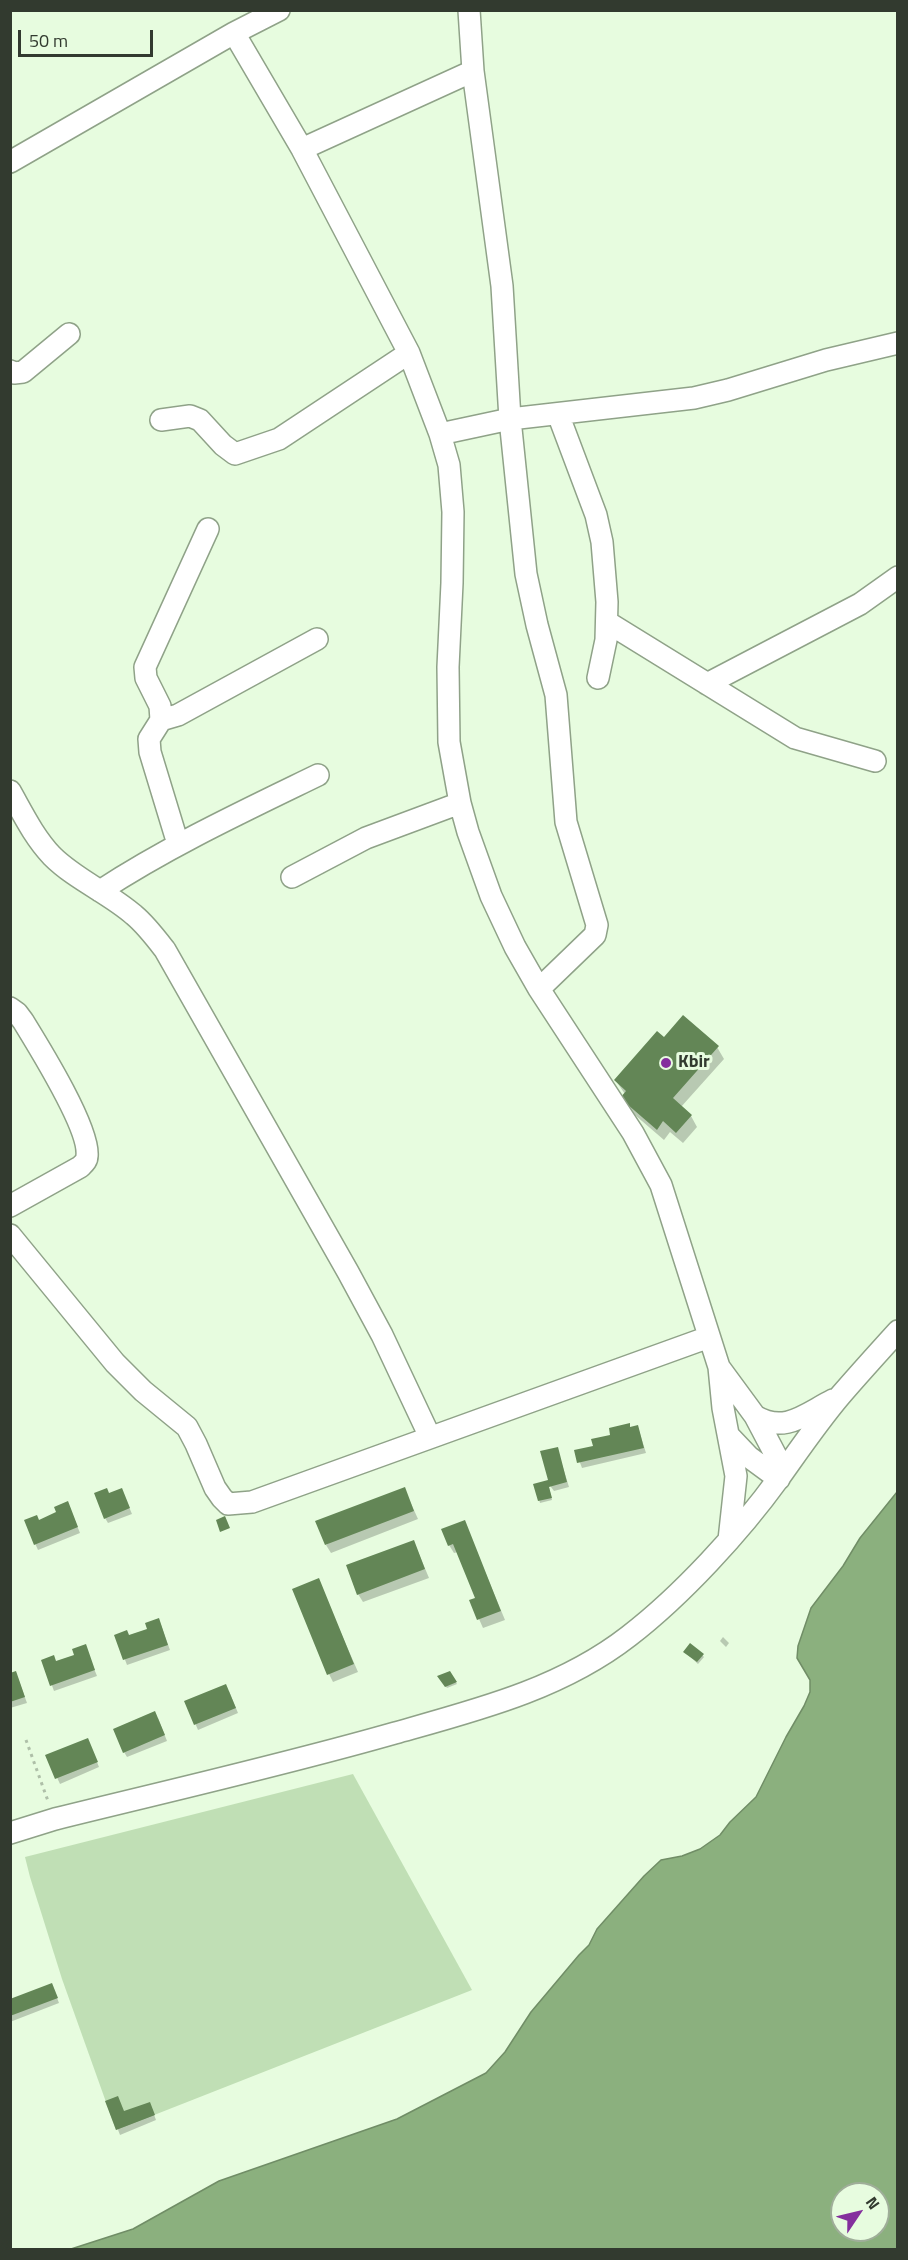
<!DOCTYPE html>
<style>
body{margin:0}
#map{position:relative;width:908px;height:2260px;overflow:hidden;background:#e7fcdf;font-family:"Titillium Web",sans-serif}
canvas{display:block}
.frame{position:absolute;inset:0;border:12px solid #323a2f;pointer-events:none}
.north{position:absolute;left:830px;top:2182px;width:60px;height:60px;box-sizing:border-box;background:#e7fcdf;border:2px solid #9fae99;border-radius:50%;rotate:55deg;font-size:16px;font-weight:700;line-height:24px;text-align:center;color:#323a2f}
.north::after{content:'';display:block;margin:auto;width:21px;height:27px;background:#842f9d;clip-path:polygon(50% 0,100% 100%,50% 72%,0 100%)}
.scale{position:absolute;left:18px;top:30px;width:135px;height:27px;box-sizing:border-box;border:3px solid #323a2f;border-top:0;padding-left:8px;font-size:18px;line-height:21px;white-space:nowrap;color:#323a2f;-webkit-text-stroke:4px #e7fcdf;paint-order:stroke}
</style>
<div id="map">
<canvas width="908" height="2260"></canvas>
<div class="frame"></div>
<div class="north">N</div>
<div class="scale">50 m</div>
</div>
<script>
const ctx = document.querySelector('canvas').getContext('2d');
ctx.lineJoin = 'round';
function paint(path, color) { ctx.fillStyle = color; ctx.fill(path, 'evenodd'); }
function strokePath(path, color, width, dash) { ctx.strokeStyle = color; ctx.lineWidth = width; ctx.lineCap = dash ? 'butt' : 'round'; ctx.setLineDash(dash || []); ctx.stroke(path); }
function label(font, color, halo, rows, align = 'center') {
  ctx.font = font + ' "Titillium Web",sans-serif'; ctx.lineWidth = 6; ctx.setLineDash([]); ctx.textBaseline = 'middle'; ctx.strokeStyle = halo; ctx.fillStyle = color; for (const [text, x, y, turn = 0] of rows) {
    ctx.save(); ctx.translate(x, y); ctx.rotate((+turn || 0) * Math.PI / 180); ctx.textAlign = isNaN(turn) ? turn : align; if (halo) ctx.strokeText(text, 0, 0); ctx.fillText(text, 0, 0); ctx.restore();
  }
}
const green = new Path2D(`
 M353 1774 472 1990 116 2130 62 1979 30 1877 25 1857Z`);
const water = new Path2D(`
 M897 1492V2249H71L133 2229 219 2181 397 2119 486 2073 505 2052 531 2012 579 1955 589 1945 597 1929 644 1876 661 1860 682 1856 700 1849 720 1835 730 1822 756 1797 786 1737 804 1706 810 1692V1680L797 1658 798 1646 811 1608 843 1566 860 1538ZM842 2194H878V2230H842Z`);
const shadow = new Path2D(`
 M664 1039 717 1047 724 1059 681 1107 691 1116 697 1127 683 1143 670 1132 664 1140 628 1109 622 1098 625 1094 616 1081Z
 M638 1427 646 1453 582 1468 576 1452 595 1447 612 1436Z
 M557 1448 569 1487 554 1491 548 1483 552 1500 540 1503 535 1485 549 1481Z
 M404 1488 418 1519 331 1553 326 1545Z
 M124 1495 132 1514 108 1523 105 1518Z
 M70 1508 80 1533 38 1550 25 1521H39Z
 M464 1521 505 1620 483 1628 471 1601 477 1599 458 1552 454 1553 449 1545Z
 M414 1542 429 1578 363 1602 358 1594Z
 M318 1580 358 1672 333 1682 329 1674Z
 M161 1625 170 1650 127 1665 116 1636H129Z
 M723 1637 729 1643 726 1647 720 1641Z
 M85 1646 97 1676 54 1691 43 1661 57 1662 76 1656Z
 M685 1652 702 1655 704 1657 698 1664Z
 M449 1673 457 1684 447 1688 439 1676Z
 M10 1674 18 1678 27 1703 10 1708Z
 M229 1691 238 1713 198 1730 186 1702Z
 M158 1718 167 1741 127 1757 124 1752Z
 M90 1745 99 1767 60 1784 47 1756Z
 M54 1990 59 2003 10 2022V2000Z
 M107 2101 124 2113 152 2109 156 2120 120 2135Z`);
const building = new Path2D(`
 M683 1015 719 1046 673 1098 692 1115 676 1133 663 1121 657 1130 620 1098 626 1091 614 1080 657 1031 664 1037Z
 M630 1423V1427L638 1425 644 1448 577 1463 574 1450 593 1446 591 1439 610 1435 609 1428Z
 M558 1447 567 1482 549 1487 552 1498 538 1501 533 1484 548 1480 540 1451Z
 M405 1487 414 1511 325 1545 315 1521Z
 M107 1488 109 1493 122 1488 130 1508 104 1519 94 1493Z
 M68 1501 78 1527 34 1545 24 1520 37 1515 39 1520 56 1512 54 1507Z
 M225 1516 230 1528 220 1532 216 1520Z
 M465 1520 501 1611 477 1620 469 1600 475 1598 453 1544 448 1546 441 1529Z
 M414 1540 425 1569 357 1595 346 1565Z
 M319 1578 354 1664 327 1675 292 1589Z
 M159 1618 168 1645 123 1660 114 1635 127 1630 129 1635 147 1629 145 1623Z
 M690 1643 704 1654 697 1662 683 1652Z
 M86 1644 95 1670 50 1686 41 1660 54 1655 56 1661 74 1655 72 1649Z
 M16 1671 25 1697 10 1702V1673Z
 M450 1671 457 1682 445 1687 437 1676Z
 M226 1684 236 1708 194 1725 184 1701Z
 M155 1711 165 1735 123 1753 113 1729Z
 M88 1738 98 1762 55 1779 45 1755Z
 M52 1983 58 1998 10 2016V1999Z
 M118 2096 124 2111 150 2102 155 2115 116 2130 105 2101Z`);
const path = new Path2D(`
 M26 1740 48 1801`);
const minor = new Path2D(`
 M279 10 234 33 302 149 409 353 440 434 449 465 453 512 452 583 448 667 449 742 460 803 468 832 491 896 515 947 539 989 633 1133 661 1185 719 1367 723 1408 736 1476 729 1540
 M302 149 473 71 469 10
 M10 162 234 33
 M10 371 14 373 23 372 69 334
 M558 414 596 515 602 542 607 602 606 640 598 678
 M161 420 190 416 200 420 223 445 235 454 279 439 409 353
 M440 434 510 419 502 286 473 71
 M607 622 795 738 875 761
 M707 684 860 604 898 577
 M161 720 178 715 317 639
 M10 791C23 814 34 837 52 856 76 880 109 893 134 915 146 925 155 937 165 950L348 1272 382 1335 430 1437
 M178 844 150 752 149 739 161 720 160 706 146 678 145 667 208 529
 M292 877 366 838 460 803
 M100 891C169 846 244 811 318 775
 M539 989 595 935 597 925 566 822 556 695 537 625 526 574 510 419 694 398 728 390 826 360 898 343
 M10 1008 17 1013 23 1021C39 1047 90 1129 87 1156 87 1161 84 1163 80 1167L10 1206
 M10 1235 115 1363 143 1391 187 1427 196 1444 215 1488 222 1498 228 1504 252 1502 709 1337
 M719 1367 755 1416 784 1471
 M755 1416C785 1434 805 1414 833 1400
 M730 1437 749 1457 779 1479
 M10 1833 55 1819C168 1791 283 1765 395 1733 477 1710 561 1689 629 1636 681 1596 740 1532 779 1478 799 1450 818 1422 840 1396 859 1374 878 1353 898 1331`);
const markers = [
 [666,1063,6,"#842f9d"]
];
const poiNames = [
 ["Kbir",678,1063]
];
paint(green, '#c0dfb5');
paint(water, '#8bb07e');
strokePath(water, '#708d66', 1.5);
paint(shadow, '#0003');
paint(building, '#638656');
strokePath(minor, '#8fa288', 24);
strokePath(path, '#aebfa8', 3, [3, 4.5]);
strokePath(minor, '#fff', 21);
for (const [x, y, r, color] of markers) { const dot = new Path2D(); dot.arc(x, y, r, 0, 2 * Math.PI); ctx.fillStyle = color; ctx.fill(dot); strokePath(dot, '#e7fcdf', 2); }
label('bold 18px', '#323a2f', '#e7fcdf', poiNames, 'left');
</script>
